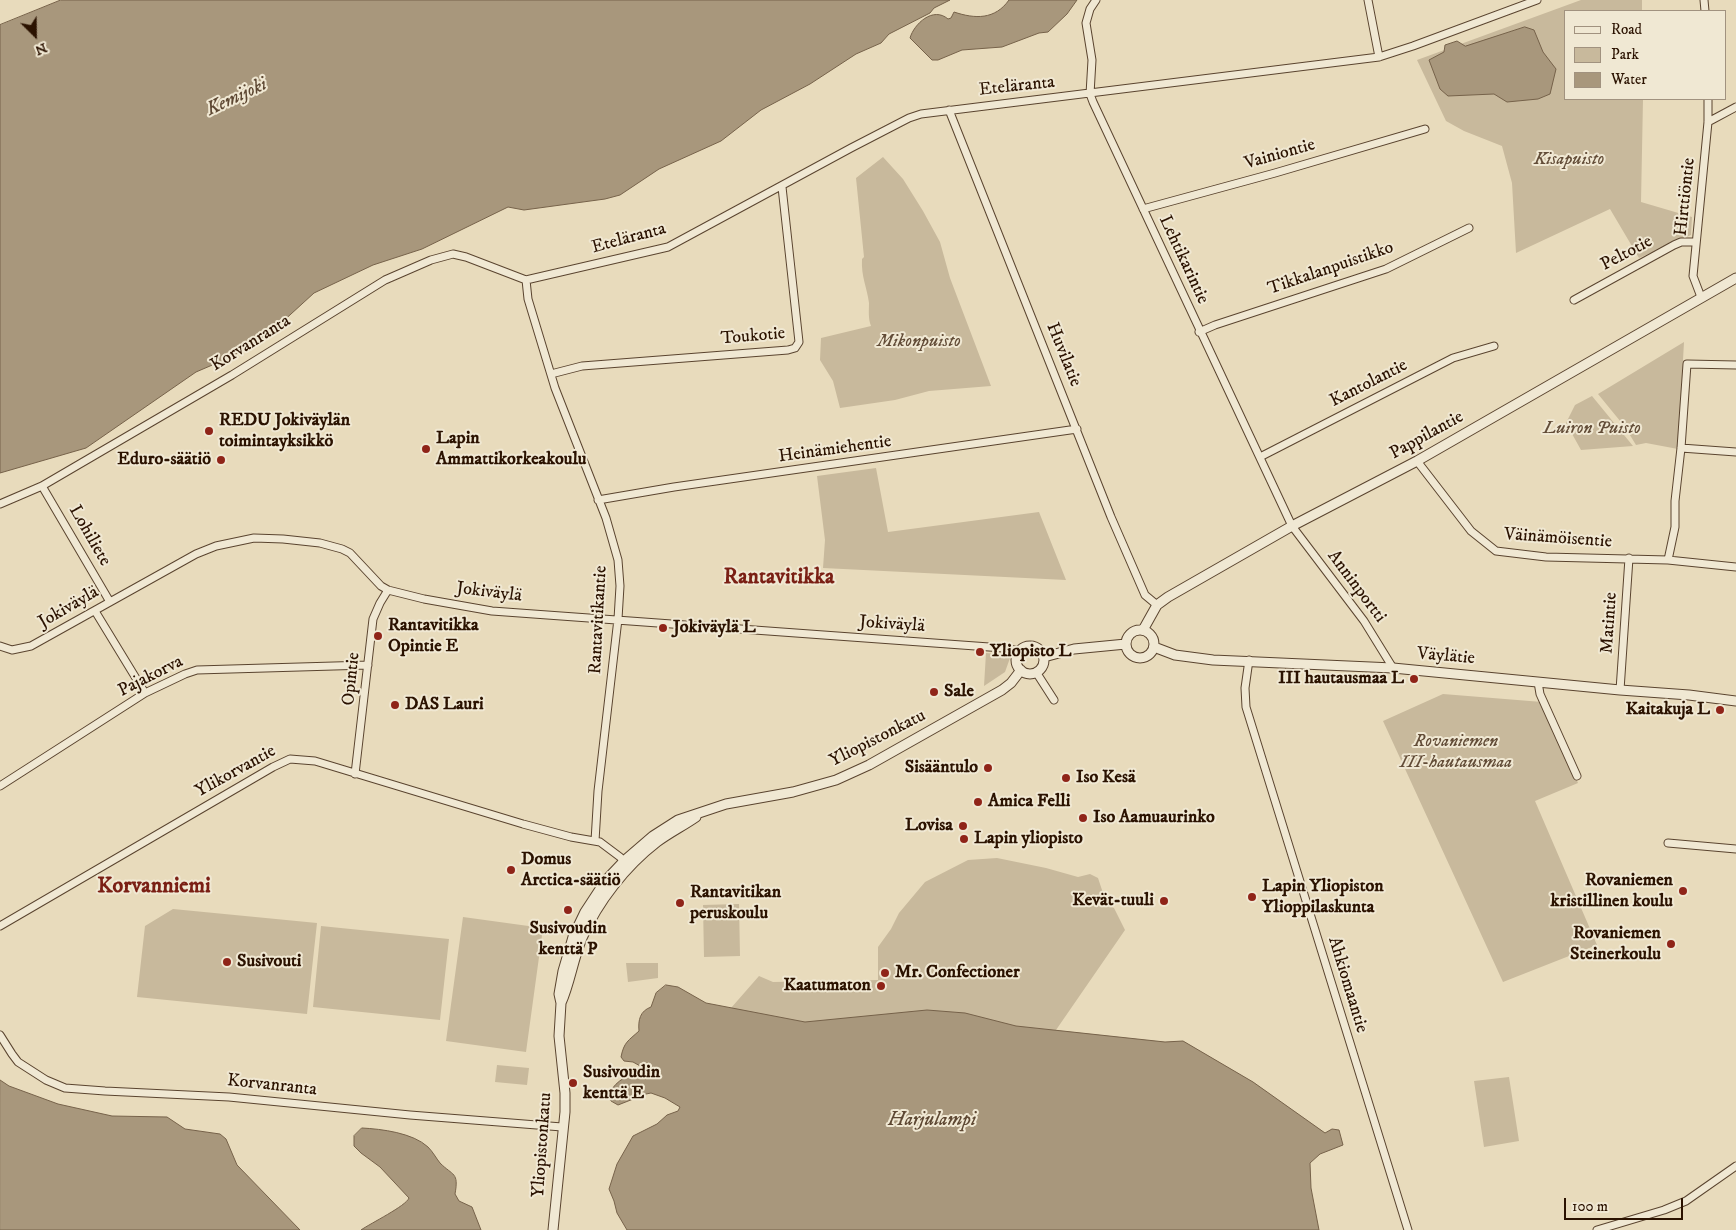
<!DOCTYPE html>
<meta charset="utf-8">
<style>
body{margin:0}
#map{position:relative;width:1736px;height:1230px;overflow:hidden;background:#e8dbbc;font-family:"IM FELL DW Pica",serif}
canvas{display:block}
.legend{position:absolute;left:1564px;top:10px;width:162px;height:90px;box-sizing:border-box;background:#f0e8d3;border:1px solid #a1927f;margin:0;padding:6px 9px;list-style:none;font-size:15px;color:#2b1200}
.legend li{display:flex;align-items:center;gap:10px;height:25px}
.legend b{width:25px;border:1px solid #a1927f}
.north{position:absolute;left:10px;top:10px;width:50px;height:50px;-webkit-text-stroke:4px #f0e8d3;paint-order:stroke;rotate:157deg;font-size:14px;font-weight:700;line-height:20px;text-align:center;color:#2b1200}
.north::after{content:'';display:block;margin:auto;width:18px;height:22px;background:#2b1200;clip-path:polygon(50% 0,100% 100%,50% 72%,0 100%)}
.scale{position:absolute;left:1564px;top:1198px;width:119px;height:22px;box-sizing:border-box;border:2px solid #2b1200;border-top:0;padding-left:6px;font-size:15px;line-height:18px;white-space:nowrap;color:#2b1200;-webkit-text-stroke:4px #f0e8d3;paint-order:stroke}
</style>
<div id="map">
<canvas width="1736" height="1230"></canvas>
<ul class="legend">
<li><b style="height:6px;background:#f0e8d3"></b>Road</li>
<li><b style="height:14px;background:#c8b99c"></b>Park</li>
<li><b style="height:14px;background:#a8977c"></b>Water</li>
</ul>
<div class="north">N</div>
<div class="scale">100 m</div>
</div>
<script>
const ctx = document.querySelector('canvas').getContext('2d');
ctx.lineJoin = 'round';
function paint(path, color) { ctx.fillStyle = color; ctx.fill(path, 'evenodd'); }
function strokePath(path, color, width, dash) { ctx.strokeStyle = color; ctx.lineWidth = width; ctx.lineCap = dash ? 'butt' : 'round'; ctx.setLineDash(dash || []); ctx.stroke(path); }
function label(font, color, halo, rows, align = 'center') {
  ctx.font = font + ' "IM FELL DW Pica",serif'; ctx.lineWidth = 4; ctx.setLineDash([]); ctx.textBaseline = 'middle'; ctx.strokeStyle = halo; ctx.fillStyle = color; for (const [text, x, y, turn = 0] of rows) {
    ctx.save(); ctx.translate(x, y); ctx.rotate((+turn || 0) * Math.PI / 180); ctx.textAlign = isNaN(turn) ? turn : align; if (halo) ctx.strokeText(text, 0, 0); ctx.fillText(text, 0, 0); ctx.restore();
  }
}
const green = new Path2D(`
 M1581 0H1642V11H1565V99H1643L1641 202 1692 217 1691 235 1639 258 1610 209 1516 253 1512 183 1502 146 1464 131 1446 121 1417 60Z
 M883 157 903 179 923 211 940 242 950 278 991 386 929 391 895 400 840 408 833 381 820 360 821 338 871 326C868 318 869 311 869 303 867 287 861 277 862 259L864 257 856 178Z
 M1684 342 1678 449 1646 443 1636 445 1625 427 1598 394Z
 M1592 396 1633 446 1581 450 1566 423 1575 405Z
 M876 468 888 532 1039 512 1066 580 823 568 825 540 817 476Z
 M986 653 1006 655 1010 658 1005 672 984 686Z
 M1443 694 1542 702 1578 783 1535 801 1597 945 1503 982 1383 721Z
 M997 858 1046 868 1078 877 1090 874 1098 878 1107 905 1114 908 1125 930 1056 1030 1165 1042 1183 1041 1253 1082 1325 1133 1181 1111 706 1003 731 1008 759 976 773 982 878 980V947L891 929 899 913 925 882 968 860Z
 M739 904 740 956 704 957 703 905Z
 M173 909 317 923 307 1014 137 997 145 926Z
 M463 917 543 928 526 1052 446 1041Z
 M321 926 449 939 440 1020 313 1007Z
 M626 963H658V978L628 982Z
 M497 1065 529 1068 527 1085 495 1082Z
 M1509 1077 1519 1141 1484 1147 1474 1081Z`);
const water = new Path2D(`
 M61 0H950L934 8 930 13 889 34 881 43 856 54 810 84 761 110 721 141 659 169 620 195 605 199 524 210 508 207 422 249 373 265 314 293 268 335 231 357 196 372 86 448 0 473V25Z
 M1009 0H1077L1067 14 1048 32 1039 33 1002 47 962 50 938 60H932L910 38C914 24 933 6 948 19L951 18 954 12C975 19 995 20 1009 0Z
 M1525 27 1534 30 1543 52 1556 69 1550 94 1538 99 1507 102 1494 94 1448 96 1440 89 1429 60 1444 52 1445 45 1457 41 1465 46Z
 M666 985 678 987 706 1003 805 1022 927 1010 965 1013 1016 1026 1165 1042 1183 1041 1253 1082 1325 1133 1332 1129 1339 1130 1343 1145 1320 1154 1310 1163 1311 1188 1319 1230H627L617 1213 614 1201 609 1189 617 1164 633 1136 657 1124 667 1115 678 1111 680 1107 665 1098 651 1093 646 1094 618 1105 611 1101 609 1094C617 1078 629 1077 642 1067L633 1062 624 1061 621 1057C624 1042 628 1041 639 1031 638 1020 640 1011 651 1007L656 993Z
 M0 1080 9 1086 58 1104 112 1116 167 1117 185 1129 220 1134 226 1139 237 1165 300 1230H0Z
 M362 1128C382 1129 413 1133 428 1147 433 1152 436 1158 440 1163 453 1176 459 1172 455 1194L459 1201 472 1207 481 1230H361C371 1223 406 1206 409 1198L380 1167 361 1153 354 1146V1136Z`);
const minor = new Path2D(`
 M1096 0 1090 9 1086 23 1092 60 1090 94 1093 102 1292 526 1364 621 1393 668
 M1368 0 1379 57
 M1704 0 1705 11
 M949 110 1111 517 1145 595 1157 605
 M1708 122 1736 107
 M1143 209 1275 173 1425 129
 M526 280 668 247 851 148 909 118 921 114 1379 57 1413 46 1537 0
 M526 280 528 299 555 388 606 518 618 560 620 586 618 619 598 791 595 841
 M1701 297 1693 276 1708 122V99
 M1574 300 1674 245 1681 242H1696
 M1199 332 1215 325 1386 269 1469 228
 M551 374 582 366 788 350 795 348 799 342 782 187
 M1681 448 1736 452
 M1260 457 1453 358 1494 346
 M1417 461 1471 531 1496 551 1546 557 1668 560 1736 567
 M42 486 110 602
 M598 500 674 487 1077 429
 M0 504 42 486 232 375 385 280 431 260 453 254 466 257 526 280
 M1668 560 1675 527V501L1681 448 1687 364 1736 365
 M95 611 145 693
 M0 646 12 650 31 646 196 554 216 546 254 538 283 539 320 543 342 549 350 553 381 586 388 590 424 599 492 611 1003 648 1019 651
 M1249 660 1245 688 1246 707 1408 1230
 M1036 672 1054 700
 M1538 682 1540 694 1577 776
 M1620 690 1629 558
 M355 774 373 619 380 603 388 590
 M0 786 145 693 185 674 197 670 368 665
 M1668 843 1736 849
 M0 926 273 767 290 759 315 761 523 824 571 837 600 842 620 857 627 865
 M0 1035 12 1054 18 1062 46 1080 65 1088 105 1091 229 1097 410 1115 562 1127
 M1597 1230 1664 1210 1686 1201 1736 1166`);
const tertiary = new Path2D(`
 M1143 630 1157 605 1168 597 1292 526 1417 461 1736 278
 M1126 644a14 14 0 1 1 28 0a14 14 0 1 1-28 0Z
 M1016 660a14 14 0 1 1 28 0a14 14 0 1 1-28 0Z
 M1154 647 1175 655 1213 660 1393 668 1620 690 1689 695 1736 701
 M1044 657 1074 649 1126 644
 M561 1003C570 983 573 959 582 938 598 901 626 866 657 842 669 833 683 826 696 817
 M553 1230 565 1112V1093L559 1036 561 1003 559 994 563 971 573 937 585 912 606 880 624 861 653 836 678 820 726 804 793 792 836 780 869 765 1002 690 1011 683 1021 670`);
const markers = [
 [209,431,5,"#8f2418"],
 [426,449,5,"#8f2418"],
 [221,460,5,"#8f2418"],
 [663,628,5,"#8f2418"],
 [378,636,5,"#8f2418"],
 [980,652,5,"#8f2418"],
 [1414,679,5,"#8f2418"],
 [934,692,5,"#8f2418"],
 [395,705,5,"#8f2418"],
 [1720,710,5,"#8f2418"],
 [988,768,5,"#8f2418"],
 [1066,778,5,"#8f2418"],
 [978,802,5,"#8f2418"],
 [1083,818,5,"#8f2418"],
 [963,826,5,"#8f2418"],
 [964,839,5,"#8f2418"],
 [511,870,5,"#8f2418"],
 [1683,891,5,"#8f2418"],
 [1252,897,5,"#8f2418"],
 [1164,901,5,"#8f2418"],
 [680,903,5,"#8f2418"],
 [568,910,5,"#8f2418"],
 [1671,944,5,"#8f2418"],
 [227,962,5,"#8f2418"],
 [885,973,5,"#8f2418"],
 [881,986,5,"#8f2418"],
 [573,1083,5,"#8f2418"]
];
const streetNames = [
 ["Eteläranta",1017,87,-6],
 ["Vainiontie",1280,155,-16],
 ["Hirttiöntie",1686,197,-84],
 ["Eteläranta",629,239,-15],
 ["Peltotie",1627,254,-28],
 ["Lehtikarintie",1183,260,65],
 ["Tikkalanpuistikko",1331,269,-19],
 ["Toukotie",753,337,-5],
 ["Korvanranta",251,344,-32],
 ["Huvilatie",1063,355,68],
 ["Kantolantie",1369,384,-27],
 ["Pappilantie",1427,436,-29],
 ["Heinämiehentie",835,450,-8],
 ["Lohiliete",89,536,60],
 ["Väinämöisentie",1558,539,4],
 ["Anninportti",1356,587,53],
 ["Jokiväylä",489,593,7],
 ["Jokiväylä",69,608,-30],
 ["Rantavitikantie",599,620,-87],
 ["Matintie",1610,623,-86],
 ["Jokiväylä",892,625,4],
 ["Väylätie",1446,657,5],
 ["Pajakorva",151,677,-27],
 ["Opintie",352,679,-84],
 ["Yliopistonkatu",878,739,-27],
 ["Ylikorvantie",236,772,-29],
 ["Ahkiomaantie",1347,985,73],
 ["Korvanranta",272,1086,6],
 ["Yliopistonkatu",543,1145,-86]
];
const parkNames = [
 ["Kisapuisto",1569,160],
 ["Mikonpuisto",919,342],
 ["Luiron Puisto",1592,429],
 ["Rovaniemen",1456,742],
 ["III-hautausmaa",1456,763]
];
const poiNames = [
 ["REDU Jokiväylän",219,421],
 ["toimintayksikkö",219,442],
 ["Lapin",436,439],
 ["Ammattikorkeakoulu",436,460],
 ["Eduro-säätiö",211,460,"right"],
 ["Rantavitikka",388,626],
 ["Opintie E",388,647],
 ["Jokiväylä L",673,628],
 ["Yliopisto L",990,652],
 ["III hautausmaa L",1404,679,"right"],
 ["Sale",944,692],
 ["DAS Lauri",405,705],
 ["Kaitakuja L",1710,710,"right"],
 ["Sisääntulo",978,768,"right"],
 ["Iso Kesä",1076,778],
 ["Amica Felli",988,802],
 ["Iso Aamuaurinko",1093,818],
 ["Lovisa",953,826,"right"],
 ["Lapin yliopisto",974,839],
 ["Domus",521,860],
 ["Arctica-säätiö",521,881],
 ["Rovaniemen",1673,881,"right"],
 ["kristillinen koulu",1673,902,"right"],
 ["Lapin Yliopiston",1262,887],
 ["Ylioppilaskunta",1262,908],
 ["Rantavitikan",690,893],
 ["peruskoulu",690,914],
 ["Kevät-tuuli",1154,901,"right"],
 ["Susivoudin",568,929,"center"],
 ["kenttä P",568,950,"center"],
 ["Rovaniemen",1661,934,"right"],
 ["Steinerkoulu",1661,955,"right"],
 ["Susivouti",237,962],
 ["Mr. Confectioner",895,973],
 ["Kaatumaton",871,986,"right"],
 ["Susivoudin",583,1073],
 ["kenttä E",583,1094]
];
const waterNames = [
 ["Kemijoki",237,98,-25],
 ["Harjulampi",932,1121]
];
const districtNames = [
 ["Rantavitikka",779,578],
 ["Korvanniemi",154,887]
];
paint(green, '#c8b99c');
paint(water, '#a8977c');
strokePath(water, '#76624a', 1);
strokePath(minor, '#5a442f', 9);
strokePath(tertiary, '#5a442f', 11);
strokePath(minor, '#f0e8d3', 7);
strokePath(tertiary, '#f0e8d3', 9);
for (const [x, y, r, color] of markers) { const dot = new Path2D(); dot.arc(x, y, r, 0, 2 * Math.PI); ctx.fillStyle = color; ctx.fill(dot); strokePath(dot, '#f0e8d3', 2); }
label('18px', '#2b1200', '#f0e8d3', streetNames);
label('italic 18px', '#624c37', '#f0e8d3', parkNames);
label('bold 18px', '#2b1200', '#f0e8d3', poiNames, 'left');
label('italic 19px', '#5d4732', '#f0e8d3', waterNames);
label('bold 22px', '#7a1f14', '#f0e8d3', districtNames);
</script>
